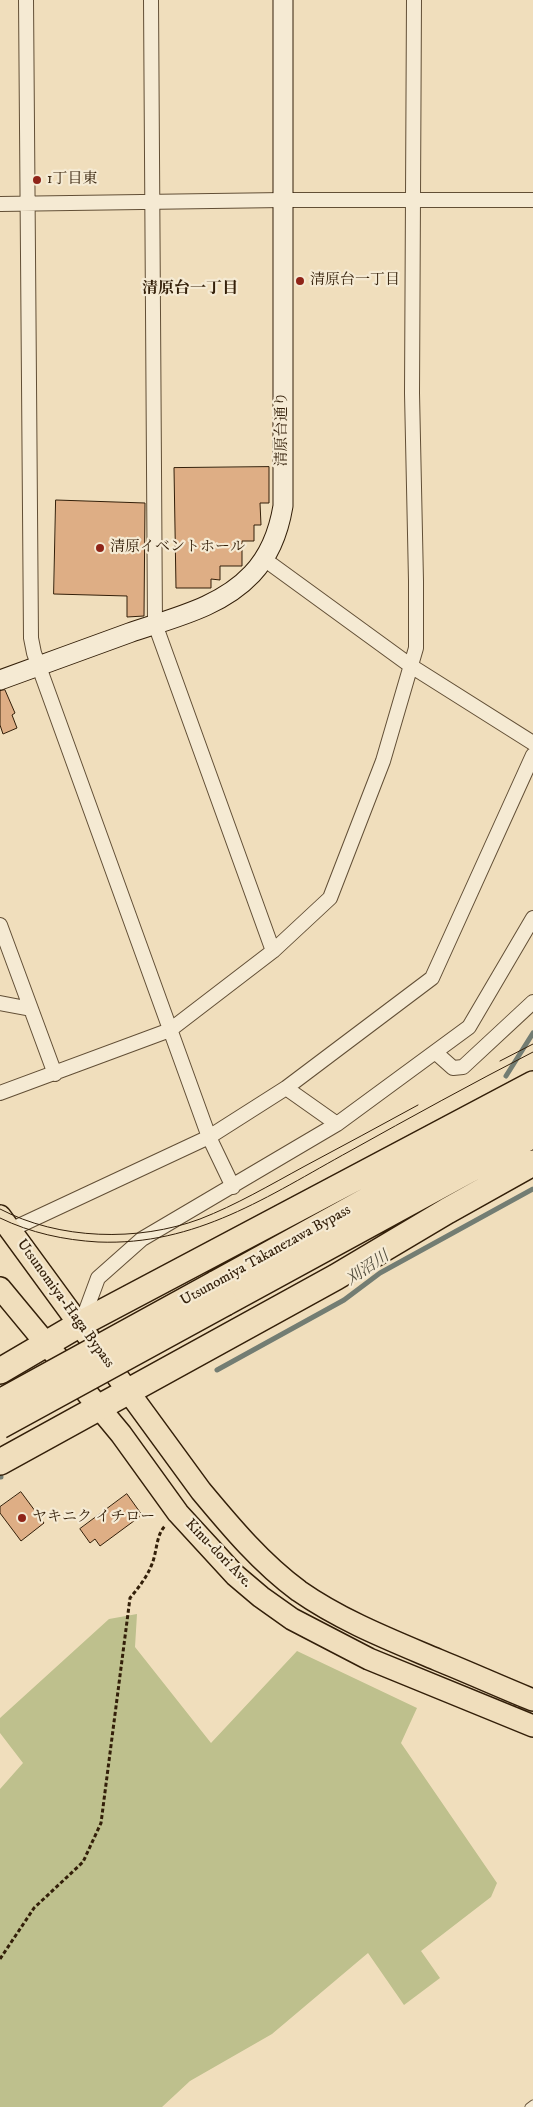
<!DOCTYPE html>
<meta charset="utf-8">
<style>
body{margin:0}
canvas{display:block;background:#f0debc}
</style>
<canvas width="533" height="2107"></canvas>
<script>
const ctx = document.querySelector('canvas').getContext('2d');
ctx.lineJoin = 'round';
function paint(path, color) { ctx.fillStyle = color; ctx.fill(path, 'evenodd'); }
function strokePath(path, color, width, dash) { ctx.strokeStyle = color; ctx.lineWidth = width; ctx.lineCap = dash ? 'butt' : 'round'; ctx.setLineDash(dash || []); ctx.stroke(path); }
function label(font, color, halo, rows, align = 'center') {
  ctx.font = font + ' "IM FELL DW Pica","Noto Serif JP",serif'; ctx.lineWidth = 4.5; ctx.setLineDash([]); ctx.textBaseline = 'middle'; ctx.strokeStyle = halo; ctx.fillStyle = color; for (const [text, x, y, turn = 0] of rows) {
    ctx.save(); ctx.translate(x, y); ctx.rotate((+turn || 0) * Math.PI / 180); ctx.textAlign = isNaN(turn) ? turn : align; if (halo) ctx.strokeText(text, 0, 0); ctx.fillText(text, 0, 0); ctx.restore();
  }
}
const green = new Path2D(`
 M137 1614 135 1647 211 1743 297 1651 417 1708 401 1743 497 1883 491 1897 421 1951 440 1978 404 2005 368 1953 272 2034 190 2081 162 2107H0V1789L23 1763 0 1733V1718L109 1619Z`);
const stream = new Path2D(`
 M506 1076 533 1033
 M217 1370 344 1300 380 1273 533 1189
 M0 1477H1`);
const building = new Path2D(`
 M269 467V503H260L261 525H254V541H242V566H220V580L211 579V588H176L174 468Z
 M56 500 145 503 144 616 127 617V596L54 594Z
 M5 690 15 713 12 715 17 728 3 734 0 725V691Z
 M21 1492 44 1523 21 1541 0 1513V1507Z
 M127 1494 142 1515 100 1546 95 1539 90 1543 80 1529Z`);
const path = new Path2D(`
 M0 1959 34 1908 83 1862 101 1823 130 1598C139 1587 147 1577 152 1564 157 1552 156 1535 165 1526`);
const lane = new Path2D(`
 M529 2107 533 2104`);
const street = new Path2D(`
 M26 0 31 638 34 653 209 1137 233 1187
 M151 0 155 624 273 951
 M0 204 283 200H533
 M264 559 411 666 533 743
 M0 925 55 1074
 M0 1003 31 1009
 M435 1052 453 1068 463 1067 533 1002
 M286 1088 337 1124
 M0 1093 170 1030 273 951 330 898 383 761 416 648V581L412 393 414 0
 M10 1230 209 1137 286 1088 432 978 533 755
 M81 1324 98 1278 142 1239 337 1124 469 1027 533 918`);
const secondary = new Path2D(`
 M0 680C43 664 86 649 129 633 172 618 220 608 252 574 270 555 279 530 283 506V0`);
const primary = new Path2D(`
 M0 1216 201 1491C231 1527 261 1563 299 1591 342 1621 391 1640 438 1660 470 1673 501 1687 533 1700
 M0 1288 121 1434 178 1513 235 1575 261 1597 292 1619 369 1659 533 1726`);
const highway = new Path2D(`
 M215 1284 533 1109
 M225 1303 533 1135
 M0 1371 80 1324 533 1084
 M0 1462 336 1277 447 1211 533 1163`);
const tram = new Path2D(`
 M500 1061 533 1044
 M0 1209C59 1240 138 1242 200 1219 236 1205 270 1185 305 1166 343 1146 381 1125 418 1105
 M0 1218C31 1233 64 1240 98 1242 196 1246 268 1196 350 1151 411 1117 471 1084 533 1052`);
const highwayBridge = new Path2D(`
 M0 1402 215 1284
 M0 1426 225 1303`);
const markers = [
 [37,180,5,"#8f2418"],
 [300,281,5,"#8f2418"],
 [100,548,5,"#8f2418"],
 [22,1518,5,"#8f2418"]
];
const poiNames = [
 ["1丁目東",47,180],
 ["清原台一丁目",310,281],
 ["清原イベントホール",110,548],
 ["ヤキニク イチロー",32,1518]
];
const streetNames = [
 ["清原台通り",283,429,-90],
 ["Utsunomiya Takanezawa Bypass",266,1256,-29],
 ["Utsunomiya-Haga Bypass",65,1304,54],
 ["Kinu-dori Ave.",218,1554,46]
];
const neighbourhoodNames = [
 ["清原台一丁目",190,290]
];
const waterNames = [
 ["刈沼川",368,1269,-34]
];
paint(green, '#bec08d');
strokePath(stream, '#737d73', 5);
paint(building, '#deae85');
strokePath(building, '#331f09', 1);
strokePath(lane, '#624f36', 9);
strokePath(street, '#624f36', 16);
strokePath(secondary, '#331f09', 21);
strokePath(primary, '#331f09', 24);
strokePath(highway, '#331f09', 28);
strokePath(path, '#331f09', 3, [4, 2.5]);
strokePath(lane, '#f5ead3', 7);
strokePath(street, '#f5ead3', 14);
strokePath(secondary, '#f5ead3', 19);
strokePath(primary, '#f0debc', 21);
strokePath(highway, '#f0debc', 25);
strokePath(tram, '#331f09', 1);
strokePath(highwayBridge, '#331f09', 28, []);
strokePath(highwayBridge, '#f0debc', 25);
for (const [x, y, r, color] of markers) { const dot = new Path2D(); dot.arc(x, y, r, 0, 2 * Math.PI); ctx.fillStyle = color; ctx.fill(dot); strokePath(dot, '#f5ead3', 2); }
label('15px', '#331f09', '#f5ead3', poiNames, 'left');
label('15px', '#331f09', '#f5ead3', streetNames);
label('bold 16px', '#331f09', '#f5ead3', neighbourhoodNames);
label('italic 16px', '#534e3e', '#f5ead3', waterNames);
</script>
